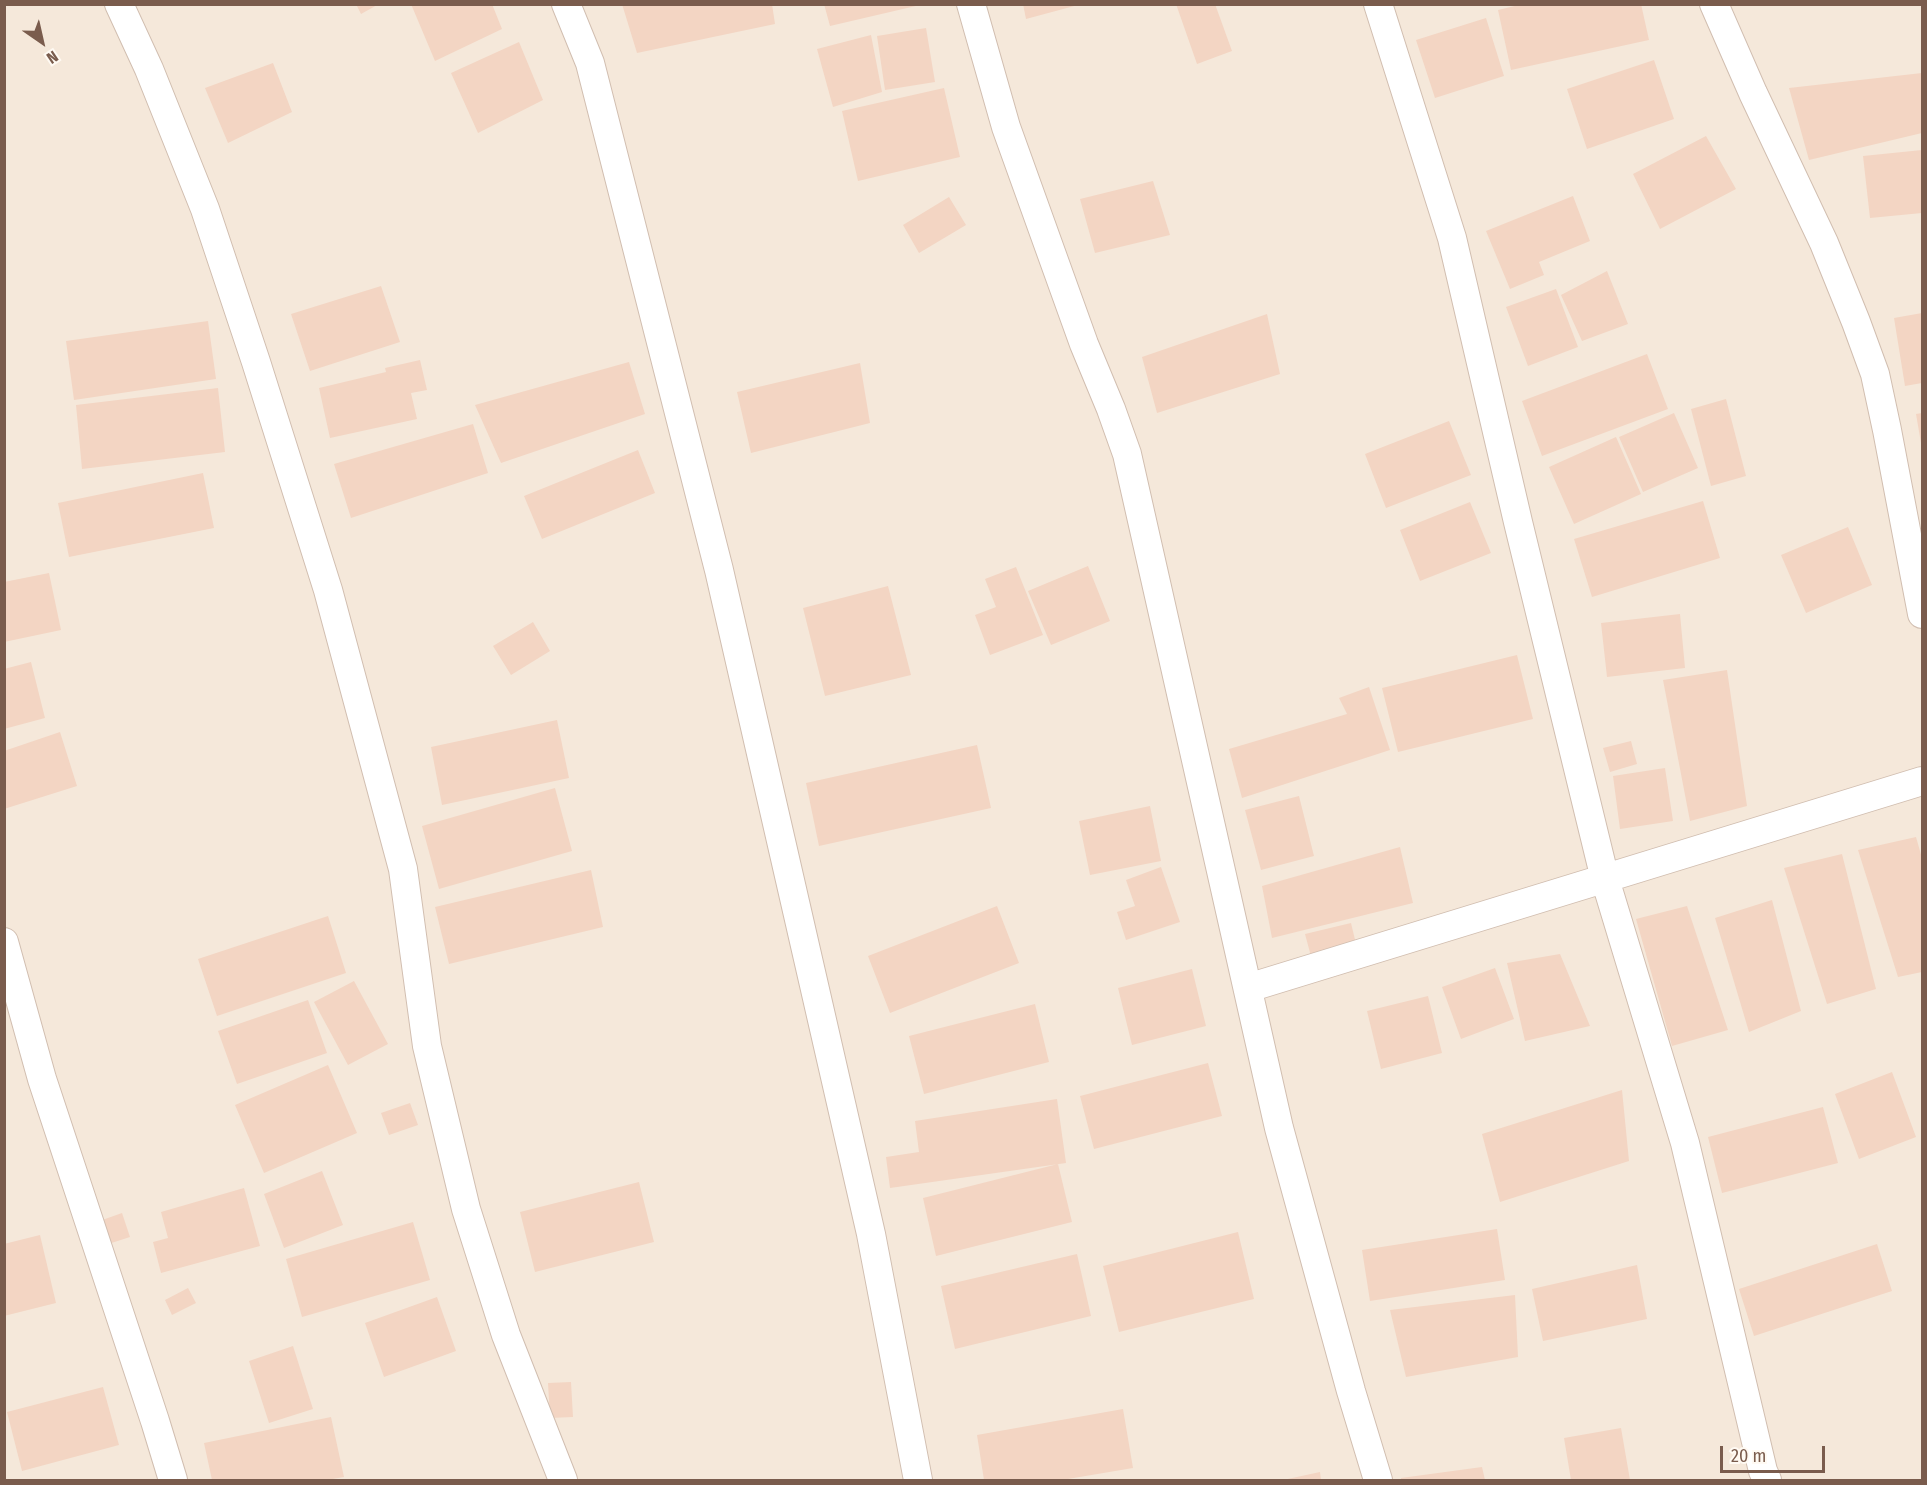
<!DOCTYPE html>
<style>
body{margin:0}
#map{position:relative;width:1927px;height:1485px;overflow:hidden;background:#fdf6ec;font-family:"Fira Sans Condensed",sans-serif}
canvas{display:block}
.frame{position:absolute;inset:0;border:6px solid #7a5c4d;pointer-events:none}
.north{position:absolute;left:12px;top:12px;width:60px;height:60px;-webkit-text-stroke:4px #fffaf3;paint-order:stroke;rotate:146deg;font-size:16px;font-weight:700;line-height:24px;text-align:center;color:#7a5c4d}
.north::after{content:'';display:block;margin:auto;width:21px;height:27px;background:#7a5c4d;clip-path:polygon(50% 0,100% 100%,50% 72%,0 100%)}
.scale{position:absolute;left:1720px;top:1446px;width:105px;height:27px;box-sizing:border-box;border:3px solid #7a5c4d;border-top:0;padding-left:8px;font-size:18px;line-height:21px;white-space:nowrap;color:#7a5c4d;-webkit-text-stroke:4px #fffaf3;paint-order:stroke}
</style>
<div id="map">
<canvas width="1927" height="1485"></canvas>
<div class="frame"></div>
<div class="north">N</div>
<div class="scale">20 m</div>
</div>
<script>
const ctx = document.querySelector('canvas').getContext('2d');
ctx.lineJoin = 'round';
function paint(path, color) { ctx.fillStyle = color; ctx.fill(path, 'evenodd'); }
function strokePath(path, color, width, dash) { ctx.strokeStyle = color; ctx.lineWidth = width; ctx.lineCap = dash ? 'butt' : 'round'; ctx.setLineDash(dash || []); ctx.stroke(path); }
const residential = new Path2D(`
 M5 5H1922V1480H5Z`);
const building = new Path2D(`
 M356 4H379L361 14Z
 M411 4H492L502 29 435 61Z
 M622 4H772L775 24 637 53Z
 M824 4H920V5L830 26Z
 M1023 4H1078V5L1026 19Z
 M1176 4H1215L1232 51 1197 64Z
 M1523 4H1641L1649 40 1511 70 1498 10Z
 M1486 18 1504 76 1435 98 1416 40Z
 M926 28 935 82 885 90 877 36Z
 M871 35 882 92 833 107 817 49Z
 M519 42 543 100 478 133 451 73Z
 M1654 60 1674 119 1587 149 1567 89Z
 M273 63 292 112 228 143 205 88Z
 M1922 73V133L1809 160 1789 88Z
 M944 88 960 157 858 181 842 111Z
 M1706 136 1736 189 1660 229 1633 174Z
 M1922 150V213L1870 218 1863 156Z
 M1153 181 1170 235 1095 253 1080 199Z
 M1573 196 1590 241 1539 262 1544 275 1510 289 1486 231Z
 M949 197 966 225 919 253 903 225Z
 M1607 271 1628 324 1582 341 1561 295Z
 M381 286 400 342 310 371 291 314Z
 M1556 289 1578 347 1528 366 1506 307Z
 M1922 313V383L1905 386 1894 318Z
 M1267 314 1280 374 1157 413 1142 357Z
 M208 321 216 379 74 400 66 341Z
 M1647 354 1668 409 1542 456 1522 401Z
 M420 360 427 390 411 393 417 419 330 438 319 388 386 372 385 368Z
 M629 362 645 414 501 463 475 405Z
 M860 363 870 423 751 453 737 392Z
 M218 388 225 452 82 469 76 405Z
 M1726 399 1746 476 1711 486 1691 409Z
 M1674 413 1698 468 1643 492 1619 437Z
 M1922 413V442L1921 443 1916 414Z
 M1449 421 1471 475 1386 508 1365 454Z
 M473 424 488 473 351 518 334 464Z
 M1616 437 1641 494 1574 524 1549 467Z
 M638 450 655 493 542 539 524 496Z
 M203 473 214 528 69 557 58 503Z
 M1703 501 1720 558 1592 597 1574 539Z
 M1470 502 1491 553 1420 581 1400 530Z
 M1848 527 1872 585 1806 613 1781 555Z
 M1088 566 1110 621 1051 645 1028 591Z
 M1016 567 1043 635 990 655 975 615 996 607 985 579Z
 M49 573 61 630 4 642V582Z
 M888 586 911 675 825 696 803 608Z
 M1680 614 1685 668 1607 677 1601 623Z
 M533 622 550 651 511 675 493 646Z
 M1517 655 1533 719 1398 752 1382 688Z
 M31 662 45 718 4 729V669Z
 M1727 670 1747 806 1690 821 1663 680Z
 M1369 687 1390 750 1242 798 1229 749 1347 714 1339 698Z
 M557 720 569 778 442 805 431 747Z
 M60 732 77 786 4 809V751Z
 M1631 741 1637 764 1610 772 1603 748Z
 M977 745 991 808 819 846 806 783Z
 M1665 768 1673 821 1620 829 1613 776Z
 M555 788 572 851 439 889 422 826Z
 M1299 796 1314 856 1261 870 1245 810Z
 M1150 806 1161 861 1090 875 1079 821Z
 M1916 837 1922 858V972L1898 977 1858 850Z
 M1400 847 1413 903 1272 938 1262 886Z
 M1842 854 1876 989 1827 1004 1784 868Z
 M1161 867 1180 922 1126 940 1117 912 1135 906 1126 880Z
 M591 870 603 927 449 964 435 907Z
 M1772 900 1801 1011 1749 1032 1715 918Z
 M997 906 1019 963 890 1013 868 956Z
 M1687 906 1728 1030 1672 1046 1636 919Z
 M328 916 346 973 217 1016 198 959Z
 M1351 923 1357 948 1312 960 1305 934Z
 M1560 954 1590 1026 1525 1041 1507 963Z
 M1495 968 1514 1019 1461 1039 1442 987Z
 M1192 969 1206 1026 1132 1045 1118 988Z
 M354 981 388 1044 348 1065 314 1002Z
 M1428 996 1442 1053 1381 1069 1367 1011Z
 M308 1000 327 1053 237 1084 218 1031Z
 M1035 1004 1049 1062 924 1094 909 1036Z
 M1208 1063 1222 1116 1094 1149 1080 1096Z
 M328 1065 357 1133 264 1173 235 1105Z
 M1892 1072 1916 1137 1859 1159 1835 1094Z
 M1622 1090 1629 1161 1500 1202 1482 1134Z
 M1057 1099 1066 1163 890 1188 886 1157 919 1152 915 1121Z
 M410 1103 418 1125 389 1135 381 1113Z
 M1823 1107 1838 1163 1722 1193 1708 1137Z
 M1058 1164 1072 1222 936 1256 923 1198Z
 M322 1171 343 1225 284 1248 264 1194Z
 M639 1182 654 1242 535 1272 520 1212Z
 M244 1188 260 1246 161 1273 153 1242 168 1238 161 1212Z
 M122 1213 130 1237 99 1247 91 1224Z
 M413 1222 430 1280 302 1317 286 1259Z
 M1497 1229 1505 1280 1370 1301 1362 1250Z
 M1238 1232 1254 1299 1119 1332 1103 1266Z
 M40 1235 56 1303 4 1316V1244Z
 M1877 1244 1892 1291 1754 1336 1739 1289Z
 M1077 1254 1091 1316 955 1349 941 1286Z
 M1637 1265 1647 1319 1543 1341 1532 1289Z
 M188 1288 196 1303 172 1315 165 1300Z
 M1515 1295 1518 1357 1406 1377 1390 1310Z
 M437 1297 456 1351 384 1377 365 1323Z
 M293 1346 313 1409 269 1423 249 1361Z
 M571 1382 573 1417 550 1418 548 1383Z
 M103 1387 119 1445 22 1471 7 1412Z
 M1123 1409 1133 1468 1062 1480H984L977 1435Z
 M331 1417 344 1477 327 1480H212L204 1443Z
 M1621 1428 1630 1480H1571L1564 1438Z
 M1482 1467 1485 1480H1401V1478Z
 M1320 1472 1321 1480H1283Z`);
const minor = new Path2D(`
 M119 4 149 69 205 209 256 362 328 590 403 869 427 1046 466 1209 506 1335 563 1480
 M566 4 590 63 719 570 871 1234 918 1480
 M971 4 1006 127 1084 344 1111 409 1127 454 1279 1128 1351 1391 1378 1480
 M1378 4 1452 238 1518 522 1605 879 1685 1143 1763 1471 1767 1480
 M1714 4 1753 93 1824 243 1856 322 1875 374 1887 430 1922 614
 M4 942 42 1079 155 1421 173 1480
 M1248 988 1922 781`);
paint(residential, '#f5e8da');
paint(building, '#f3d5c3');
strokePath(minor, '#d1beb0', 30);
strokePath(minor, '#fff', 28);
</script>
